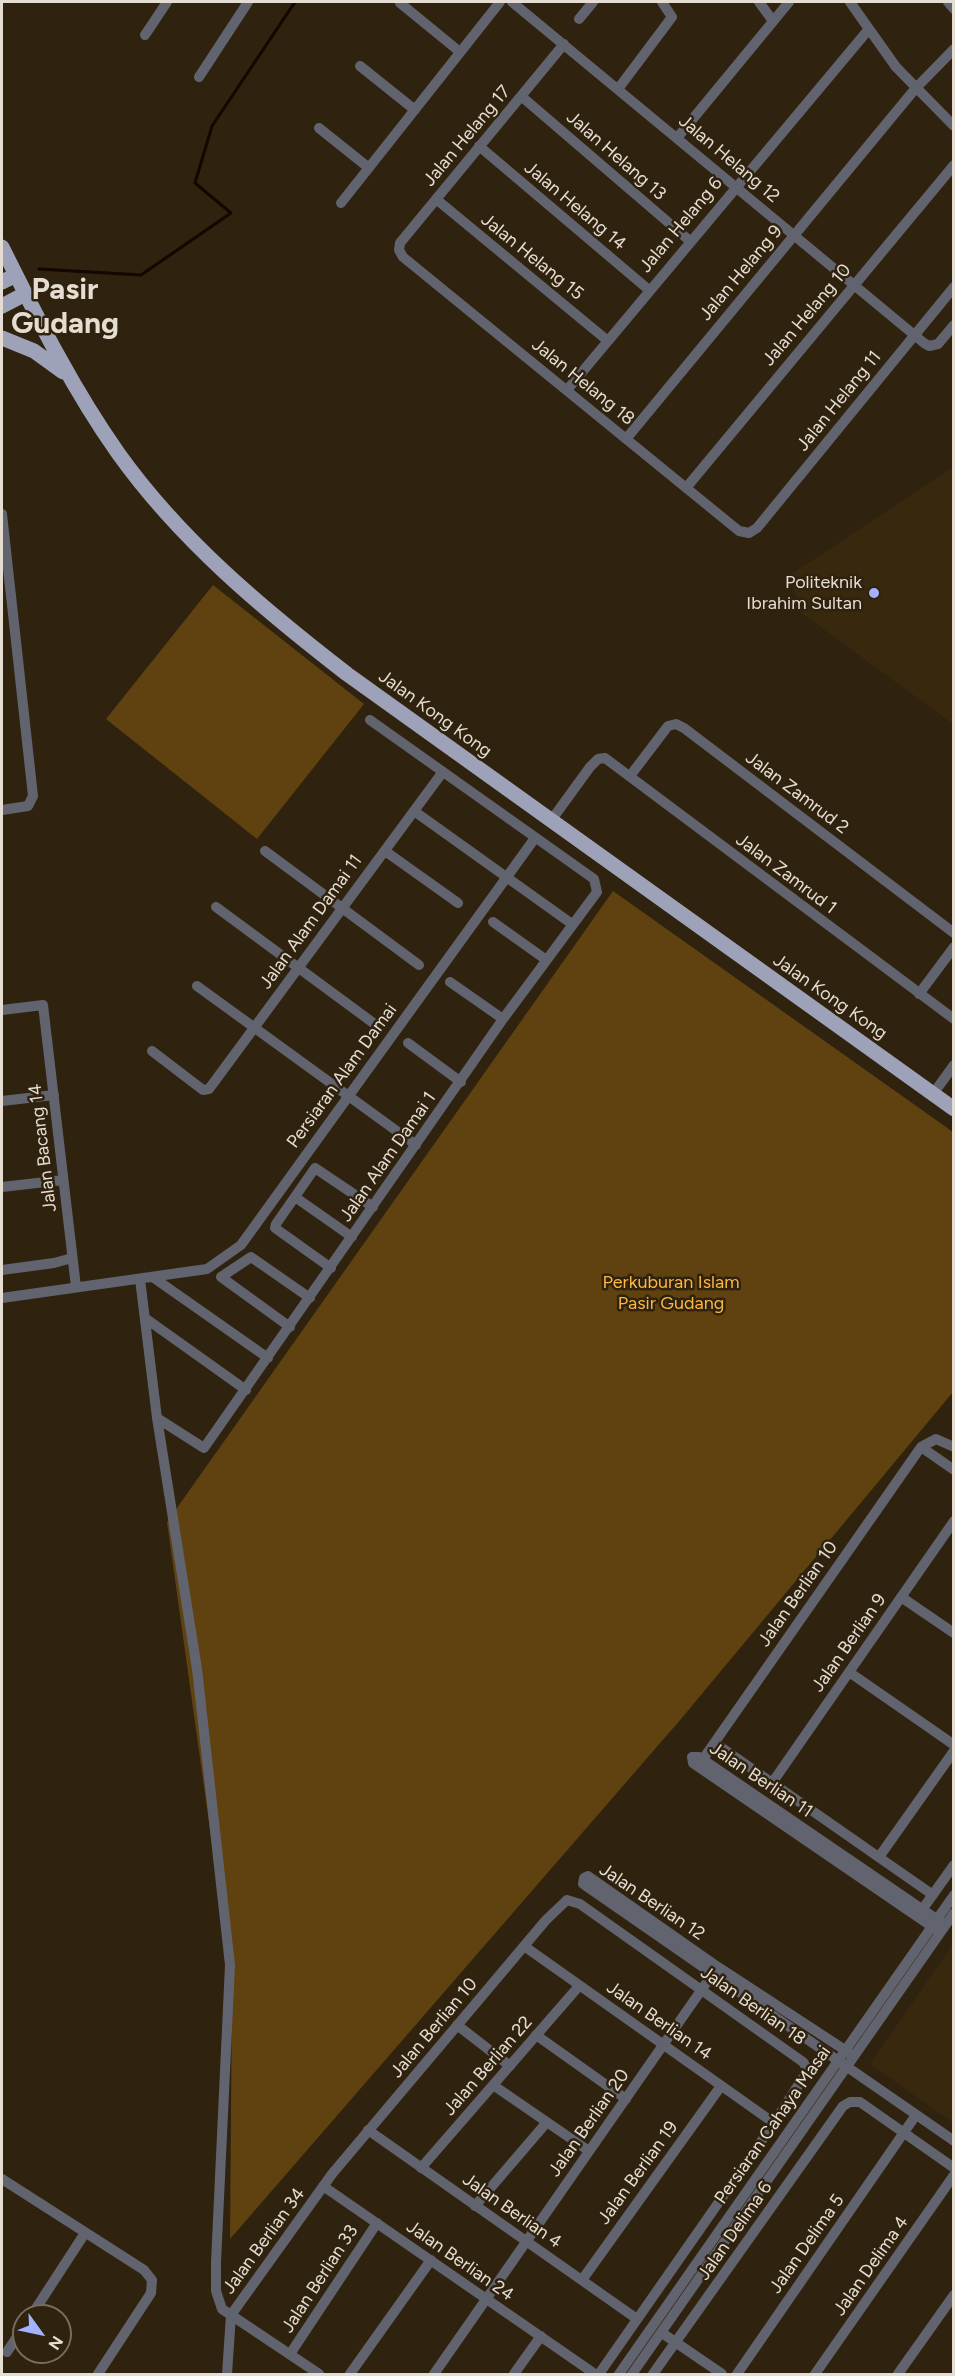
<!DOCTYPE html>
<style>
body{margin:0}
#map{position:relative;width:955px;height:2376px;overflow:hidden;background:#2f220f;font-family:Figtree,sans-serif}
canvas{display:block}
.frame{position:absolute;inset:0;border:3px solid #e5ddd1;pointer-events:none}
.north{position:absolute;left:12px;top:2304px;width:60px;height:60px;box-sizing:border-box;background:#2f220f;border:2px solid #786d5d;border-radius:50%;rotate:123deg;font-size:16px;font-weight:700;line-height:24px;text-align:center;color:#e5ddd1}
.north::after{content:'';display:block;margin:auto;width:21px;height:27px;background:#a4b1fc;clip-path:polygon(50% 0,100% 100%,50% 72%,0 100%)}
</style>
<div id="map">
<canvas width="955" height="2376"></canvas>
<div class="frame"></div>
<div class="north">N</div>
</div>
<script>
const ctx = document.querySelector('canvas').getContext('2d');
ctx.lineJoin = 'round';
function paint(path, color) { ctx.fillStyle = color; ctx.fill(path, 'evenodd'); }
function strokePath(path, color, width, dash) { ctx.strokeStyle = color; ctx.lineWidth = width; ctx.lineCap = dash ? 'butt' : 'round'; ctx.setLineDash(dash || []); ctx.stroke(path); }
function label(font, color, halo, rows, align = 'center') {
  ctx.font = font + ' Figtree,sans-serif'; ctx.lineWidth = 5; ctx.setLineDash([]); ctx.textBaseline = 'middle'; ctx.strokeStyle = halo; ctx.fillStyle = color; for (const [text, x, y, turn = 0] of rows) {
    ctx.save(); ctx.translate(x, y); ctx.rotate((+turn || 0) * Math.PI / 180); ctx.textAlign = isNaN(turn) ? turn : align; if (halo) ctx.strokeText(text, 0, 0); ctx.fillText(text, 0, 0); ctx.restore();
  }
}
const built = new Path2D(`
 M953 467V724L800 612 790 575Z
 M953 1944 954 2123H953L870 2064Z`);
const green = new Path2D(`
 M213 585 364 704 257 839 106 719Z
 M613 891 953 1132V1392L681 1719 230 2239 232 1987 167 1522Z`);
const stream = new Path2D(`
 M39 269 141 275 231 213 195 183 212 126 295 2`);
const street = new Path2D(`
 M512 2 924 343 929 346 938 344 954 325
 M759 2 773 21
 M850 2 896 67 954 126
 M948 2 954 9
 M400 3 460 52
 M579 19 593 2
 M145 35 167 2
 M564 44 400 243 399 250 403 257 739 531 749 533 757 528 954 287
 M360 66 415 110
 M199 77 248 2
 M618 89 672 17 662 2
 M521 96 690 241
 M319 128 369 168
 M677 138 789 2
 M479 146 649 290
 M436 199 608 341
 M341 203 500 2
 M567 390 869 29
 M626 439 915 89 954 49
 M686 488 954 165
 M2 514 33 796 28 806 2 810
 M630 776 668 726 676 724 684 728 954 933
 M414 811 572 924
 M550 822 590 767 598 759 605 758 954 1019
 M265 851 419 965
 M385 851 458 903
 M216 907 376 1025
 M493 922 545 959
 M450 982 503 1019
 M197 986 416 1145
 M919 994 954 947
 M2 1010 43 1005 76 1287
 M408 1043 461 1082
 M152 1051 203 1090 209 1089 442 773
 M933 1094 954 1065
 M2 1101 54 1095
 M2 1187 63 1180
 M295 1197 352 1237
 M331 1268 275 1228 276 1224 315 1168 373 1207
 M2 1270 54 1263 72 1258
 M154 1278 268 1358
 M140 1279 157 1418 197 1669 230 1965 216 2262V2291L222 2309 319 2374
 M2 1298 207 1269 241 1245 535 838
 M145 1318 246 1390
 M290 1327 221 1277 251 1257 310 1298
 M157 1418 204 1448 503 1019 597 892 594 879 370 720
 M921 1447 954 1470
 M901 1597 954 1633
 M849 1672 954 1745
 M715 1743 933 1895
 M703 1759 921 1447 936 1439 954 1447
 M772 1783 954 1521
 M879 1857 954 1751
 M919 1914 954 1865
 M940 1932 693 1763 692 1757H699L945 1925
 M524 1946 774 2123
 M457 2025 510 2066
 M536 2035 626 2099
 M854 2056 718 1967 588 1876 584 1878 583 1884 954 2141
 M493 2085 589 2151
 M368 2130 637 2319
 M421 2168 579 1986
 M2 2179 144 2270 152 2280 151 2293 98 2374
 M323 2186 595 2374
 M475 2206 547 2122
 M582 2280 721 2086
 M31 2316 85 2233
 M662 2333 722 2374
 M7 2352 24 2326
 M290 2354 377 2223
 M227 2374 231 2315 332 2174 546 1920 567 1900 580 1904 803 2062 808 2070 774 2123 599 2374
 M350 2374 431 2260
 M434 2374 716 1969
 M514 2374 541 2336
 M619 2374 954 1895
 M632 2374 954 1913
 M653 2374 843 2106 850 2102H860L954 2168
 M737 2374 916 2115
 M815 2374 954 2175
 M898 2374 954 2295`);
const primary = new Path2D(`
 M2 247C37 317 72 388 118 453 180 540 263 609 347 674L954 1109
 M2 282 16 275
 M2 306 25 294
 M2 338 34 351 63 372`);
const markers = [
 [874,593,6,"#a4b1fc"]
];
const streetNames = [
 ["Jalan Helang 17",467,136,-50],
 ["Jalan Helang 13",616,156,41],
 ["Jalan Helang 12",729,159,40],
 ["Jalan Helang 14",575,206,40],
 ["Jalan Helang 6",681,225,-50],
 ["Jalan Helang 15",532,257,39],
 ["Jalan Helang 9",741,273,-50],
 ["Jalan Helang 10",807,315,-50],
 ["Jalan Helang 18",583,382,39],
 ["Jalan Helang 11",839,401,-51],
 ["Jalan Kong Kong",435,714,36],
 ["Jalan Zamrud 2",797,793,37],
 ["Jalan Zamrud 1",786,874,37],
 ["Jalan Alam Damai 11",311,922,-54],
 ["Jalan Kong Kong",830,997,35],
 ["Persiaran Alam Damai",342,1076,-54],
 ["Jalan Bacang 14",43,1148,-97],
 ["Jalan Alam Damai 1",388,1157,-55],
 ["Jalan Berlian 10",798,1594,-55],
 ["Jalan Berlian 9",849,1643,-55],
 ["Jalan Berlian 11",761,1780,34],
 ["Jalan Berlian 12",652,1902,34],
 ["Jalan Berlian 18",753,2006,35],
 ["Jalan Berlian 14",659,2021,35],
 ["Jalan Berlian 10",434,2028,-50],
 ["Jalan Berlian 22",488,2066,-49],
 ["Jalan Berlian 20",589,2123,-55],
 ["Persiaran Cahaya Masai",773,2125,-55],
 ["Jalan Berlian 19",638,2173,-54],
 ["Jalan Berlian 4",512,2211,35],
 ["Jalan Delima 6",735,2231,-55],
 ["Jalan Berlian 34",264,2241,-54],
 ["Jalan Delima 5",807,2244,-55],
 ["Jalan Berlian 24",460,2261,35],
 ["Jalan Delima 4",871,2266,-55],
 ["Jalan Berlian 33",320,2279,-57]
];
const poiNames = [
 ["Politeknik",862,583],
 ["Ibrahim Sultan",862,604]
];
const parkNames = [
 ["Perkuburan Islam",671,1283],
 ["Pasir Gudang",671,1304]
];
const townNames = [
 ["Pasir",65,290],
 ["Gudang",65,324]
];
paint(built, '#38280d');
paint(green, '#5f4210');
strokePath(stream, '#150600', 3);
strokePath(street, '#61646e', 10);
strokePath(primary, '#9ea2b8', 15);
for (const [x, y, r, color] of markers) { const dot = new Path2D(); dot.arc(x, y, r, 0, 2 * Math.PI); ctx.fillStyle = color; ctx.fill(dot); strokePath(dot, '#2f220f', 2); }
label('18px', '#e5ddd1', '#2f220f', streetNames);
label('18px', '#e5ddd1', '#2f220f', poiNames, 'right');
label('18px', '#fdb741', '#2f220f', parkNames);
label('bold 30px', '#e5ddd1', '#2f220f', townNames);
</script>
